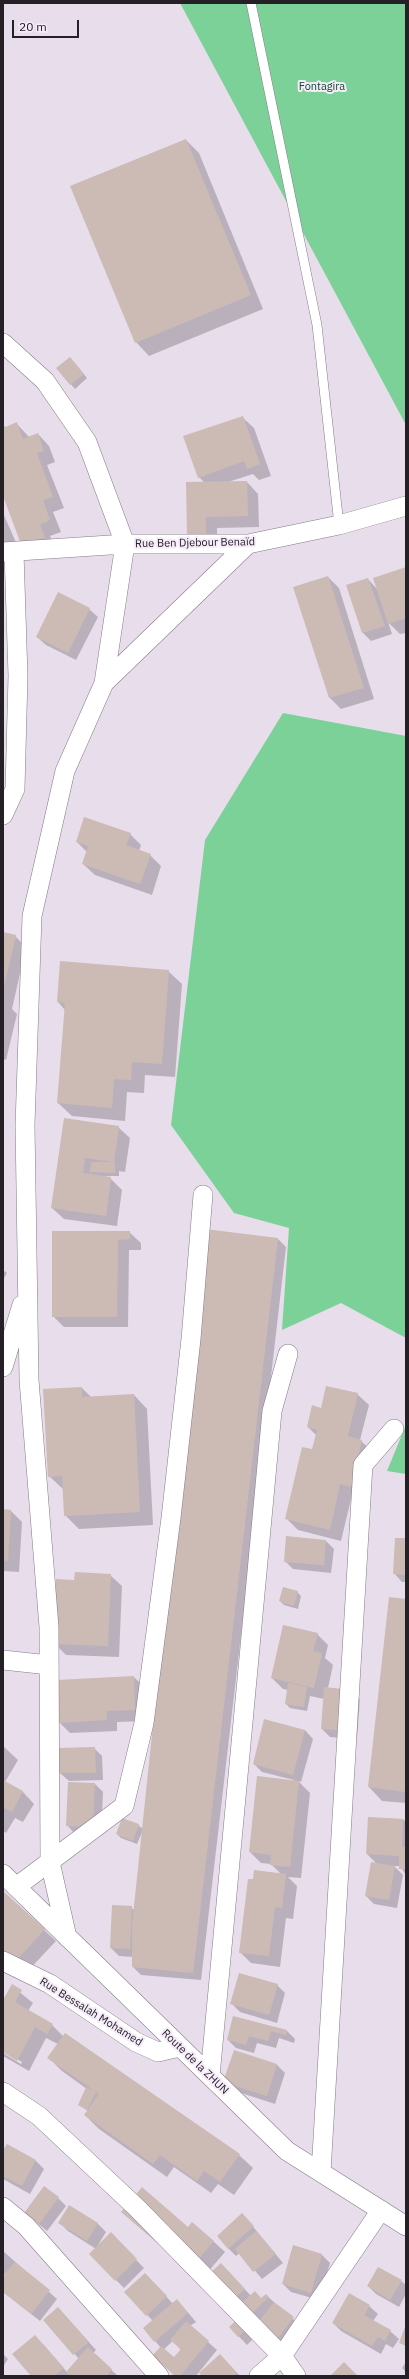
<!DOCTYPE html>
<meta charset="utf-8">
<style>
body{margin:0}
#map{position:relative;width:409px;height:2379px;overflow:hidden;background:#e8ddeb;font-family:"IBM Plex Sans",sans-serif}
canvas{display:block}
.frame{position:absolute;inset:0;border:4px solid #242025;pointer-events:none}
.scale{position:absolute;left:12px;top:20px;width:67px;height:18px;box-sizing:border-box;border:2px solid #242025;border-top:0;padding-left:5px;font-size:12px;line-height:14px;white-space:nowrap;color:#242025;-webkit-text-stroke:3px #f5ebf9;paint-order:stroke}
</style>
<div id="map">
<canvas width="409" height="2379"></canvas>
<div class="frame"></div>
<div class="scale">20 m</div>
</div>
<script>
const ctx = document.querySelector('canvas').getContext('2d');
ctx.lineJoin = 'round';
function paint(path, color) { ctx.fillStyle = color; ctx.fill(path, 'evenodd'); }
function strokePath(path, color, width, dash) { ctx.strokeStyle = color; ctx.lineWidth = width; ctx.lineCap = dash ? 'butt' : 'round'; ctx.setLineDash(dash || []); ctx.stroke(path); }
function label(font, color, halo, rows, align = 'center') {
  ctx.font = font + ' "IBM Plex Sans",sans-serif'; ctx.lineWidth = 4; ctx.setLineDash([]); ctx.textBaseline = 'middle'; ctx.strokeStyle = halo; ctx.fillStyle = color; for (const [text, x, y, turn = 0] of rows) {
    ctx.save(); ctx.translate(x, y); ctx.rotate((+turn || 0) * Math.PI / 180); ctx.textAlign = isNaN(turn) ? turn : align; if (halo) ctx.strokeText(text, 0, 0); ctx.fillText(text, 0, 0); ctx.restore();
  }
}
const green = new Path2D(`
 M180 3H406V425Z
 M283 713 406 736V1338L341 1303 282 1330 289 1228 234 1213 171 1125 205 840Z
 M406 1425V1474L387 1471Z`);
const shadow = new Path2D(`
 M186 140 199 153 263 309 149 356 136 342Z
 M74 362 87 378 75 389 57 368Z
 M242 417 254 428 271 476 259 480 253 474 228 482H247L258 494 259 527 217 528V547H199L205 483 199 477Z
 M17 424 29 437 38 434 49 446 55 462 47 465 64 508 53 512 61 532 50 536 55 549 34 557 3 493V425L6 428Z
 M3 513 18 547 3 556Z
 M406 568V633L400 634 388 622 392 634 371 641 363 633 347 586 368 579 377 589Z
 M328 577 339 588 374 699 341 709 330 698 295 587Z
 M89 609 98 617 76 660 46 645 37 637Z
 M130 834 141 845 139 851 150 855 161 866 152 895 95 875 83 864 87 852 77 842Z
 M3 846 4 871 3 872Z
 M3 933 15 936 26 947 12 1009 17 1014 6 1060 3 1059Z
 M168 971 182 984 175 1077 145 1075 144 1093 127 1092 125 1121 72 1116 58 1103 65 1010 58 1002Z
 M65 1119 118 1127 130 1138 125 1172 119 1171V1176H103L110 1178 122 1190 117 1226 64 1219 52 1208Z
 M206 1230 278 1239 286 1247 201 1980 141 1975 133 1967V1957L119 1956 111 1948 131 1907 134 1910 143 1830 137 1844 121 1838 117 1834 138 1825 143 1829Z
 M53 1232H129L141 1243V1250H129L128 1327H64L53 1316Z
 M3 1270 7 1273 3 1280Z
 M82 1388 91 1397 134 1395 147 1409 153 1525 79 1529 65 1515 64 1490 49 1476Z
 M357 1394 369 1405 360 1440 373 1452 362 1498 352 1495 341 1541 298 1530 287 1519 313 1450 317 1436 308 1427 322 1409Z
 M3 1510 11 1511 22 1522 19 1572 3 1571Z
 M406 1539V1582H402L394 1573Z
 M326 1541 334 1549 331 1573 293 1569 285 1561Z
 M110 1575 122 1586 119 1657 66 1655 54 1643 75 1581Z
 M297 1592 301 1596 298 1609 284 1605 280 1601Z
 M390 1599 406 1600V1803L382 1801 369 1787Z
 M317 1634 328 1645 325 1658 333 1665 328 1688 352 1691 360 1699 357 1739 330 1737 322 1729 324 1699 310 1696 307 1711 290 1708 286 1704 288 1690 283 1689 272 1678Z
 M134 1677 145 1688 146 1721 117 1722V1731L70 1733 59 1722Z
 M305 1730 313 1739 301 1782 298 1781 310 1793 301 1878 288 1877 297 1886 293 1919 286 1918 280 1967 251 1963 240 1952 254 1880 281 1874 271 1864 261 1863 250 1852 294 1780 262 1772 254 1764Z
 M3 1746 18 1760 5 1782 23 1792 34 1804 23 1822 15 1818 6 1833 3 1831Z
 M94 1748 102 1756 103 1780 69 1781 60 1773Z
 M69 1783 95 1784 103 1792 101 1835 75 1834 67 1825Z
 M369 1818 403 1819 406 1822V1875L400 1866H394L403 1875 397 1908 374 1904 366 1896 377 1864 367 1854Z
 M3 1892 56 1941 26 1973 3 1953Z
 M277 1985 285 1993 277 2023 240 2012 232 2004Z
 M12 1986 33 2003 28 2011 52 2025 64 2037 65 2034 239 2155 253 2168 234 2195 218 2184 211 2193 174 2167 167 2177 99 2129 85 2115 88 2111 79 2105 87 2089 62 2071 49 2058 58 2044 46 2038 29 2071 3 2056V2053L21 2064 22 2062 3 2051V2002Z
 M234 2017 287 2031 295 2039 294 2043 279 2038 276 2048 257 2043 254 2053 236 2048 228 2040Z
 M234 2052 277 2065 285 2073 275 2104 232 2090Z
 M7 2145 36 2161 44 2169 30 2194 3 2179V2152Z
 M58 2198 66 2206 47 2231 25 2213Z
 M70 2207 98 2224 106 2232 98 2245 111 2234 144 2268 124 2288 90 2254 96 2249 68 2231 60 2223Z
 M122 2212 188 2228 213 2241 225 2252 201 2280Z
 M250 2223 283 2263 262 2279 240 2253 236 2256 228 2248Z
 M294 2247 322 2255 330 2263 319 2300 291 2292 283 2284Z
 M3 2251 57 2299 40 2321 3 2292V2278L7 2272 3 2275Z
 M229 2272 251 2296 262 2299 266 2295 301 2326 278 2355 255 2337 247 2345 230 2327 249 2310 234 2314Z
 M401 2281 406 2285V2294L399 2307 376 2294 368 2286Z
 M153 2282 173 2304 177 2301 185 2309 196 2322 190 2326 217 2350 196 2376H175L154 2356 161 2348 144 2328 153 2321 125 2292ZM173 2341 181 2350 174 2358 164 2349Z
 M349 2294 369 2306 378 2314 373 2321 390 2331 399 2339 393 2348 386 2344 381 2354 341 2331 333 2323Z
 M58 2308 96 2350 93 2353 118 2376H32L43 2344 67 2372 79 2359 45 2320Z
 M3 2354 8 2359 3 2367Z
 M220 2355 228 2363 240 2376H204Z
 M406 2362V2372L402 2368Z`);
const building = new Path2D(`
 M186 139 251 295 135 343 70 186Z
 M70 357 84 374 70 385 56 368Z
 M243 416 260 464 247 469 244 461 198 478 183 436Z
 M17 422 23 439 38 433 44 451 37 453 53 497 43 500 50 520 40 525 45 538 22 547 3 496V428Z
 M247 481 248 516 206 517V536H187L186 482Z
 M406 567V618L388 624 373 578Z
 M328 576 364 688 329 698 293 587Z
 M368 578 385 626 362 633 346 585Z
 M58 592 90 608 68 653 36 637Z
 M84 817 131 833 126 845 151 854 140 884 82 864 88 846 76 842Z
 M3 932 16 935 4 987H3Z
 M60 961 169 970 162 1064 132 1062 131 1080 114 1079 112 1108 57 1103 65 1003 57 1002Z
 M64 1118 119 1126 114 1162 85 1158 83 1173 111 1177 106 1216 51 1208Z
 M91 1162H115V1173L90 1172Z
 M205 1229 278 1238 193 1973 132 1967V1925Z
 M52 1231H130V1239L118 1240 117 1317H52Z
 M326 1386 358 1393 348 1436 362 1440 351 1487 340 1484 330 1530 285 1519 302 1447 312 1449 317 1430 307 1427 312 1405 321 1408Z
 M82 1387V1397L134 1394 140 1512 64 1516 62 1476 48 1477 43 1389Z
 M3 1509 11 1510 8 1561 3 1560Z
 M286 1536 326 1540 324 1565 284 1562Z
 M395 1538H406V1575L393 1574Z
 M75 1572 111 1574 108 1646 53 1644 56 1579 74 1580Z
 M283 1587 298 1591 294 1606 279 1601Z
 M389 1597 406 1599 405 1792 368 1787Z
 M283 1625 318 1633 313 1651 322 1653 314 1688 271 1678Z
 M134 1676 135 1710 106 1711 107 1720 58 1723 56 1680Z
 M288 1683 307 1687 304 1707 285 1704Z
 M324 1687 353 1690 349 1731 321 1729Z
 M264 1719 305 1730 293 1775 253 1764Z
 M95 1747 96 1773H59V1748Z
 M257 1776 299 1781 290 1867 270 1865 271 1855 249 1852Z
 M3 1780 23 1791 12 1812 3 1807Z
 M68 1782 95 1783 93 1827 66 1826Z
 M368 1817 403 1819 402 1847H406V1869H399V1856L366 1854Z
 M122 1818 139 1824 133 1841 116 1834Z
 M371 1862 395 1866 389 1900 365 1896Z
 M254 1870 286 1874 282 1908 275 1907 269 1956 239 1953 248 1879H253Z
 M3 1891 45 1929 14 1963 3 1953Z
 M112 1905 132 1906 130 1949 110 1948Z
 M239 1973 278 1984 269 2015 230 2004Z
 M12 1984 22 1990 15 2002 53 2024 47 2034 35 2027 17 2061 3 2052V2000Z
 M233 2016 287 2030 286 2035 271 2031 268 2041 249 2036 246 2045 227 2040Z
 M65 2033 240 2154 220 2182 204 2171 197 2181 160 2155 153 2164 84 2115 99 2094 47 2058Z
 M234 2050 277 2064 267 2096 223 2082Z
 M86 2087 96 2092 87 2110 78 2105Z
 M7 2144 36 2160 22 2186 3 2176V2150Z
 M44 2186 59 2197 39 2224 24 2213Z
 M142 2187 188 2227 192 2222 214 2241 189 2270 121 2212Z
 M69 2205 98 2223 87 2241 58 2223Z
 M242 2213 254 2226 228 2249 217 2236Z
 M256 2231 276 2254 253 2272 235 2249Z
 M111 2232 137 2259 115 2281 89 2254Z
 M293 2245 322 2254 311 2293 282 2284Z
 M15 2262 50 2290 31 2314 3 2292V2276Z
 M221 2263 245 2289 225 2307 201 2281Z
 M378 2267 402 2280 390 2300 367 2286Z
 M145 2273 167 2296 146 2316 124 2292Z
 M255 2291 261 2298 266 2294 269 2297 252 2313 257 2319 238 2337 229 2327 247 2310 242 2303Z
 M349 2293 370 2305 364 2315 391 2330 385 2341 378 2337 372 2346 332 2323Z
 M177 2299 188 2313 154 2342 143 2328Z
 M274 2302 294 2317 270 2348 250 2333Z
 M58 2307 89 2342 73 2355 43 2320Z
 M186 2321 209 2341 180 2376H176L152 2356 161 2346 174 2357 181 2349 170 2340Z
 M406 2324V2346L399 2343Z
 M35 2335 64 2368 54 2376H31L12 2354Z
 M88 2347 112 2369 106 2376H70L66 2372Z
 M220 2354 237 2373 233 2376H202L199 2373Z
 M344 2362 358 2376H330Z`);
const lane = new Path2D(`
 M251 3 317 325 339 525`);
const street = new Path2D(`
 M3 343 45 381 87 442 125 544 104 683
 M3 552 125 544H248L339 525 406 506
 M3 815 15 789 18 676 14 552
 M3 1367 22 1305
 M3 1660 49 1665
 M3 1874 287 2151 406 2226
 M16 1887 124 1806 144 1723 171 1518 191 1339 203 1195
 M67 1937 50 1862 49 1627 29 1380 25 1125 32 916 65 771 104 683 248 544
 M3 1961 50 1984 136 2042 158 2052 180 2047
 M210 2076 272 1411 288 1354
 M3 2092 39 2116 137 2208 282 2356 296 2376
 M321 2172 363 1465 394 1429
 M3 2207 26 2226 159 2376
 M259 2376 282 2356 381 2210`);
const parkNames = [
 ["Fontagira",322,87]
];
const streetNames = [
 ["Rue Ben Djebour Benaïd",195,543,-1],
 ["Rue Bessalah Mohamed",91,2012,32],
 ["Route de la ZHUN",195,2062,44]
];
paint(green, '#7bd198');
paint(shadow, '#0003');
paint(building, '#ccbab5');
strokePath(lane, '#847a87', 10);
strokePath(street, '#847a87', 20);
strokePath(lane, '#fff', 9);
strokePath(street, '#fff', 19);
label('11px', '#064c28', '#f5ebf9', parkNames);
label('11px', '#242025', '#f5ebf9', streetNames);
</script>
